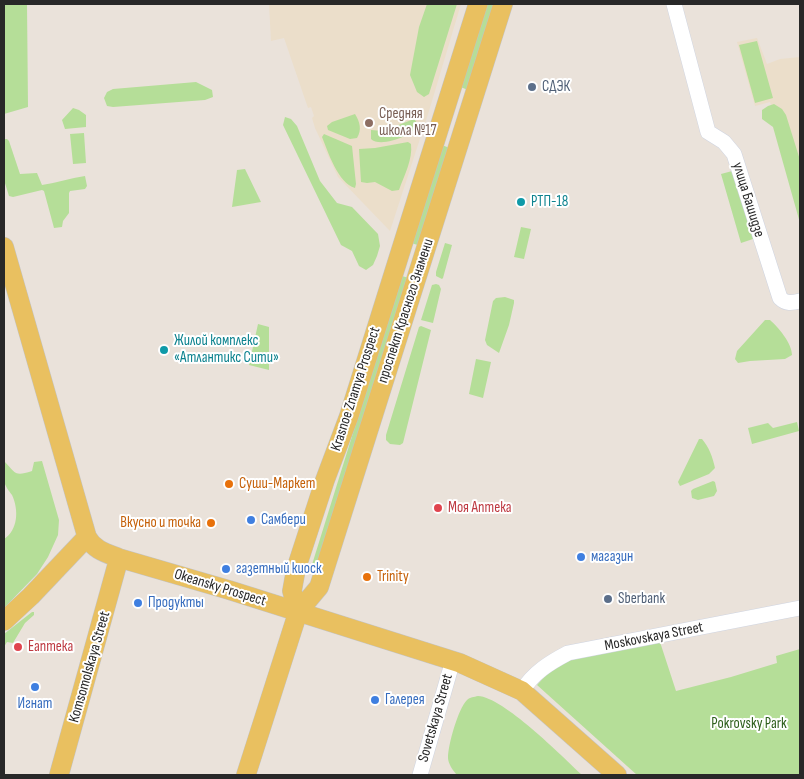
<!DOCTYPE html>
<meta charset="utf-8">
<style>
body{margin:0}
#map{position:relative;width:804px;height:779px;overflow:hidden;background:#eae2da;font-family:"Sofia Sans Condensed",sans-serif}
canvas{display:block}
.frame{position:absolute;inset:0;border:5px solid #282828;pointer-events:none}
</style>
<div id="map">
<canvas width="804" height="779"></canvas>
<div class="frame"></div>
</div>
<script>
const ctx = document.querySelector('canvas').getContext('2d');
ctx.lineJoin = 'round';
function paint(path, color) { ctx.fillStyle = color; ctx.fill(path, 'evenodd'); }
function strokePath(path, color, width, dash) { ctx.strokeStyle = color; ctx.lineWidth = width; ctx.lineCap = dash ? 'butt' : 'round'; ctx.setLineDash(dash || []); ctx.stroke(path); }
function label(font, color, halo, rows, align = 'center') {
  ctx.font = font + ' "Sofia Sans Condensed",sans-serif'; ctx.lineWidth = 4; ctx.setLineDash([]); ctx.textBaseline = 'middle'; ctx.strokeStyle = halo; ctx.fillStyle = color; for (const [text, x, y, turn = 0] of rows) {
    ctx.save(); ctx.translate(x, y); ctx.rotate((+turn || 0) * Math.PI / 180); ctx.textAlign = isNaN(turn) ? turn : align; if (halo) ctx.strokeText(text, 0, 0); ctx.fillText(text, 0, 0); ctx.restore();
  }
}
const education = new Path2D(`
 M269 4H461L429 111 390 231 338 177 315 128 312 118 314 116 311 107 308 108 284 38 271 41Z
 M757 38 767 64 780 59 800 57V199L770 102 755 106 737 42Z`);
const green = new Path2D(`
 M4 4H27L28 107 4 114Z
 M427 4H457L429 94 424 97 417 92 410 75 419 27Z
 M484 4H495L468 90 458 86Z
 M757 41 773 98 755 103 739 45Z
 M196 82 212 90 213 97 205 100 113 107 107 106 104 98 107 92 113 89Z
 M774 104 782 109 786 115 800 160V223L773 127 762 119V110L768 106Z
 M73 108 79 110 86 115V127L65 129 62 120Z
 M355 114C360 122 362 130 357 138L350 139 328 130 327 126 332 122Z
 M285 117 291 119 297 126 320 181 337 203 352 207 378 234 380 246 377 256 373 265 366 270 359 266 352 251 341 245 283 125Z
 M414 119 418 124C414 136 380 148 371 139V130L383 131Z
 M84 133 86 163 73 164 70 134Z
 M324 134 352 146 356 184 355 188C338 183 328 152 322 137Z
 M4 139H7L9 141 20 174 37 173 42 185C57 183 70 178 85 176L87 186 85 189 70 191 69 193V213L63 221 62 227 54 228 44 191 42 190 13 197 9 196 4 180Z
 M408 142 411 144C413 159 404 176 399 190L392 191 375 182 367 183 361 182 359 149 375 148Z
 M442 145 452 149 421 246 411 243Z
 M245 169 261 202 232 207 237 170Z
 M736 170 756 238 741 243 721 174Z
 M521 227 531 229 524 259 514 257Z
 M445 243 452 245 443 278 442 279 436 276V272Z
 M402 276 412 279 317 573 310 571Z
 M436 284 439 285 441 289 433 323 421 320 432 285Z
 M505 297 514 300V303L509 325 499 353 487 345 485 340 493 301 496 298Z
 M765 320H770C778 327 792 343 792 355L785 359 750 361 738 363 735 359 737 351Z
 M258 324 269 327V370L249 365Z
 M421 326 431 330 403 443 400 445 390 444 386 440V435L419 327Z
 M476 359 491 362 483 398 469 394Z
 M797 422 799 431 752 444 748 428 768 423 773 428Z
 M699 439H702C709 447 713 458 715 468L709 474 680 486 678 482Z
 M4 461C16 473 14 477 32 471L34 462 42 461 59 520 58 535 48 557 37 574 4 608V539C18 530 19 510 12 495 9 491 5 486 4 481 2 475 4 467 4 461Z
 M713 481 715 482 717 491 714 496 698 500 692 498 691 491 693 489Z
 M32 612H34V615L25 623 13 643 7 642 4 647V634Z
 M660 642 676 691 731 677 777 663 776 656 800 649V775H637L537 685 546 675 569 659Z
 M478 696C503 697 562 756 582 775H457C453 771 448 763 448 758 448 745 458 709 467 700 470 697 474 697 478 696Z`);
const minor = new Path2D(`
 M674 4 708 132 724 142 734 154 780 298C786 304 792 303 800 301
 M522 691C533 673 549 663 568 653L800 608
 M420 775 453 660`);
const major = new Path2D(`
 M4 247 87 537C94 550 106 553 119 558L229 590 460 663 522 691 617 775
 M298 612 292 591 296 569 325 480 349 416 478 4
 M4 621 31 596 87 537
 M59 775 119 558
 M246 775 298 612 319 587 503 4`);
const markers = [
 [532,87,5,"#5c6f8a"],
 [369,123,5,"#8d6e63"],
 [521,202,5,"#0f9aa8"],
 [164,350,5,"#0f9aa8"],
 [229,484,5,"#e8710a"],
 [438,508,5,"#e0444e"],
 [251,520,5,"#3f7fe0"],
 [211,523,5,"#e8710a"],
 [581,557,5,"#3f7fe0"],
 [226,569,5,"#3f7fe0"],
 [367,577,5,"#e8710a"],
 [608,599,5,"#5c6f8a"],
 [138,603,5,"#3f7fe0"],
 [18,647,5,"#e0444e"],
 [35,687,5,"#3f7fe0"],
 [375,700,5,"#3f7fe0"]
];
const serviceNames = [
 ["СДЭК",542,87],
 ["Sberbank",618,599]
];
const educationNames = [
 ["Средняя",379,114],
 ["школа №17",379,131]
];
const streetNames = [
 ["улица Башидзе",748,200,73],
 ["проспект Красного Знамени",406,311,-72],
 ["Krasnoe Znamya Prospect",356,389,-72],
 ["Okeansky Prospect",220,588,17],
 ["Moskovskaya Street",654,637,-11],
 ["Komsomolskaya Street",90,667,-74],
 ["Sovetskaya Street",436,718,-74]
];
const cultureNames = [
 ["РТП-18",531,202],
 ["Жилой комплекс",174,341],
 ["«Атлантикс Сити»",174,358]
];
const foodNames = [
 ["Суши-Маркет",239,484],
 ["Вкусно и точка",201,523,"right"],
 ["Trinity",377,577]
];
const healthNames = [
 ["Моя Аптека",448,508],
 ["Еаптека",28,647]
];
const shopNames = [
 ["Самбери",261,520],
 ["магазин",591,557],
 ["газетный киоск",236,569],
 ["Продукты",148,603],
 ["Галерея",385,700],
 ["Игнат",35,704,"center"]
];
const parkNames = [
 ["Pokrovsky Park",749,724]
];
paint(education, '#ebdeca');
paint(green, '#b5de98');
strokePath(minor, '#cfd4e0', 16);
strokePath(major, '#c3c3c3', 20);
strokePath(minor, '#fff', 15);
strokePath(major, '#e9c060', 19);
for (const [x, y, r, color] of markers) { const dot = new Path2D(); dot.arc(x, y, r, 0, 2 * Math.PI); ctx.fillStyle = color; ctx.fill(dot); strokePath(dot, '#fff', 2); }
label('15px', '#4e5e75', '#fff', serviceNames, 'left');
label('15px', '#785e54', '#fff', educationNames, 'left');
label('15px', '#282828', '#fff', streetNames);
label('15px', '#0d838f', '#fff', cultureNames, 'left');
label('15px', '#c56008', '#fff', foodNames, 'left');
label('15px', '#be3a42', '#fff', healthNames, 'left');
label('15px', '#366cbe', '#fff', shopNames, 'left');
label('15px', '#2f601d', '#fff', parkNames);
</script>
